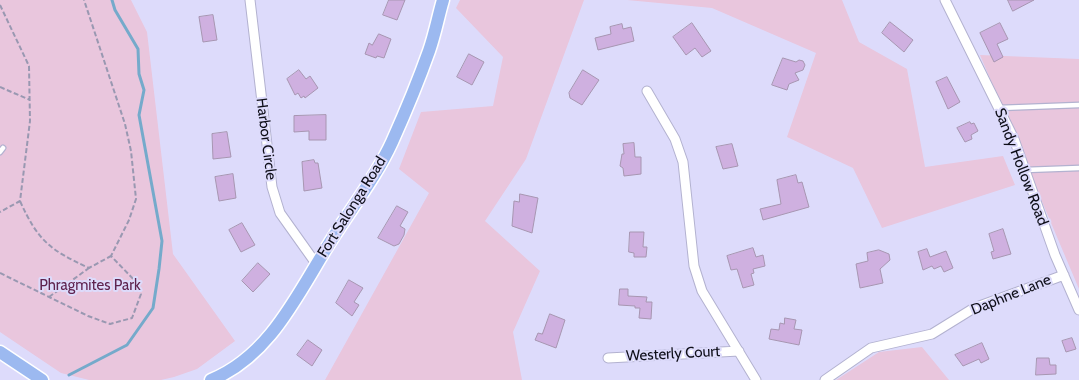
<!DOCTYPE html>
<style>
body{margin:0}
canvas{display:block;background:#dddbfb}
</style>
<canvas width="1079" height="380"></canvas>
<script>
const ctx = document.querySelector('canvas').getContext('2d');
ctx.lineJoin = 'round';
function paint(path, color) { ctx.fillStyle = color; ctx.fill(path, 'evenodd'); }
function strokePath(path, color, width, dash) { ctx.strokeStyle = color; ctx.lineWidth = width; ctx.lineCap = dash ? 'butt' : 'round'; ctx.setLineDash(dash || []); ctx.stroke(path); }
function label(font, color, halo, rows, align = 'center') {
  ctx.font = font + ' Cabin,sans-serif'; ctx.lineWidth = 4; ctx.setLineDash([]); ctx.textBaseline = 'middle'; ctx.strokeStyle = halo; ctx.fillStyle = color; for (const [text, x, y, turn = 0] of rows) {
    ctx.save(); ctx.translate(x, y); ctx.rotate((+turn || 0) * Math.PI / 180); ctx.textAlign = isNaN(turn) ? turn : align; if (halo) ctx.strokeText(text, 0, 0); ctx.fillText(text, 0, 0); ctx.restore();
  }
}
const green = new Path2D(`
 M0 0H131L147 32 173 254 235 341 197 369 174 377 161 380H89L61 373 0 332Z
 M460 0H584L526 159 485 221 540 271 513 332 522 380H325L429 193 399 169 421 112 493 106 503 57 456 8Z
 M627 0H842L859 42 907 69 925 167 1003 156 1015 185 882 228 853 168 787 137 816 53 712 8Z
 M980 55 1079 59V289Z
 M922 347 949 380H836L879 352Z`);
const stream = new Path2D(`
 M69 375 127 345 153 308 159 269 162 241 139 115 144 90 139 74 138 49 115 10 112 0`);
const building = new Path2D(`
 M389 0H405L397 20 383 15Z
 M1008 0H1034L1013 11Z
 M213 15 217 40 203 42 199 17Z
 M890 22 913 40 904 52 882 33Z
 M692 23 711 51 702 57 695 48 686 55 673 37Z
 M1000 23 1008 39 997 44 1003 57 994 62 980 33Z
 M622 24 623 29 631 27 634 41 598 50 595 38 611 34 610 27Z
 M379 34 391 39 384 58 377 56 376 58 365 54 369 43 372 45Z
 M469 54 484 62 472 85 457 77Z
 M783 58 796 62 799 60 803 61 805 65 803 70 795 73 799 80 789 84 787 90 772 85Z
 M299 70 306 79 310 76 318 88 305 98 304 96 301 98 298 93 295 95 287 79Z
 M583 70 599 80 582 105 570 98 569 93Z
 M947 77 960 102 948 109 936 82Z
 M326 115V140H309V131L294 132V116Z
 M970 122 971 124 974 123 978 131 971 135 972 139 965 142 957 128Z
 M227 132 231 157 213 159 212 134Z
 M634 143 635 157H641V174L624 176 623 168 620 166 622 154H624L623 144Z
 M732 144 738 166 723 169 716 147Z
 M314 160 315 163H318L322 188 304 191 302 162Z
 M233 174 236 198 219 201 215 177Z
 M796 175 798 183 802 182 809 207 763 220 760 209 781 204 777 180Z
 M520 194 538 198 532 233 512 226 514 201 519 202Z
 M397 206 408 212 400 226 405 229 404 235 399 244 394 246 378 238Z
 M242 223 255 245 241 252 229 230Z
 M1003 229 1011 254 993 259 991 252 994 251 989 234Z
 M630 232H644L643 247H647L646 257H634V253L629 252Z
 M753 248 756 257 763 255 765 266 753 269 754 273 751 274 754 285 743 288 737 269 731 270 727 256Z
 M927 249 930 257 946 251 953 268 944 272 941 266 934 269 932 266 923 270 918 252Z
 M879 250 889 254 890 260 880 269 883 283 860 288 856 264 868 261 867 253Z
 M258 263 270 274 253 292 242 281Z
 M349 280 363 288 354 302 359 305 352 316 336 303Z
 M620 289H628V296L647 297 646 302H652L651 319 639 318 640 308H635V306L619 305Z
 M550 314 565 320 556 348 535 340 538 333 542 334Z
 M785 318 796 320 794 329 802 330 799 345 769 339 771 329 779 330 780 323 784 324Z
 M1072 338 1076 349 1066 352 1062 341Z
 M308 340 322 350 312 366 297 355Z
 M982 343 989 359 981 363 979 359 963 366 955 355Z
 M1037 358H1049L1050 365H1056V374L1036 375Z`);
const path = new Path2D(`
 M0 5 29 66 30 121 20 201 0 212
 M0 87 30 100
 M20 201C38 241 50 250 89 268L111 256
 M0 273 88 316 110 324 132 318 141 294 139 285 111 256 129 220 136 199 131 151 125 124 84 0
 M49 297 89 268`);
const service = new Path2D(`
 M999 108 1079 105
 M0 152 3 148
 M1025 170 1079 168`);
const minor = new Path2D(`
 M250 0 272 187 280 213 317 265
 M945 0 1014 139 1055 255 1079 310
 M647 91 675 139 683 162 694 266 702 291 756 380
 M608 358 739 351
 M825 380 871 348 932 334 974 308 1064 275`);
const primary = new Path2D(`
 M0 352 42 380
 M211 380C273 355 300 288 334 236 353 206 377 175 392 142 405 113 418 82 429 51 435 34 438 17 443 0`);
const streetNames = [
 ["Harbor Circle",266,139,83],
 ["Sandy Hollow Road",1021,167,69],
 ["Fort Salonga Road",352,207,-58],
 ["Daphne Lane",1011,295,-22],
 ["Westerly Court",673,354,-3]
];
const parkNames = [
 ["Phragmites Park",90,286]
];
paint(green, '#e9c6dd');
strokePath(stream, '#75aacb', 3);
paint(building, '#cfb0e0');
strokePath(building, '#a796b1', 1);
strokePath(service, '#b3b2d0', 7);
strokePath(minor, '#b3b2d0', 11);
strokePath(primary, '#fff', 15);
strokePath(path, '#9998b1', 2, [5, 2.5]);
strokePath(service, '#fff', 4.5);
strokePath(minor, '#fff', 9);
strokePath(primary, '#9cb9f0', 12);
label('15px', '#0e0e18', '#dddbfb', streetNames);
label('15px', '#5f234f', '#dddbfb', parkNames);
</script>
